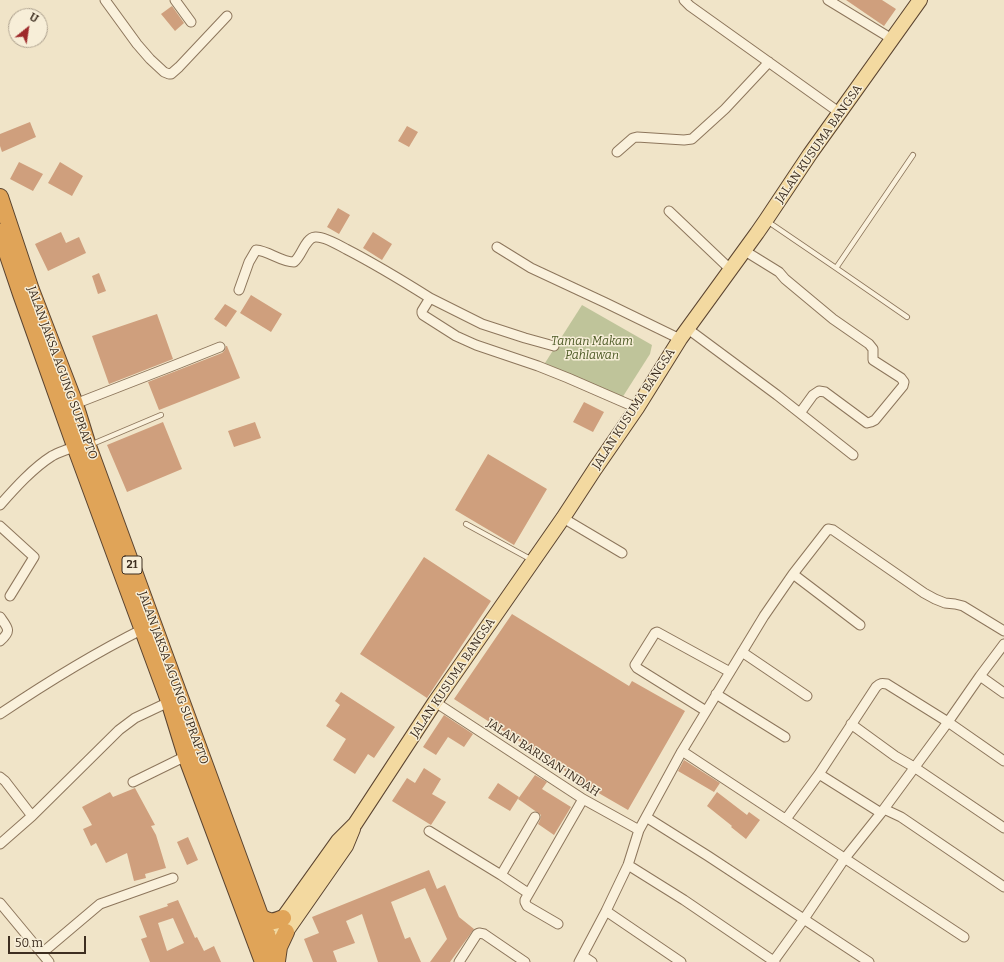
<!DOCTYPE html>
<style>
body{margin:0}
#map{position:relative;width:1004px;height:962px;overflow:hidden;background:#f0e4c8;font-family:Bitter,serif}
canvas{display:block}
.north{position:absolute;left:8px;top:8px;width:40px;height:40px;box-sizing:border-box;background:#f7eed8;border:1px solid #ada18e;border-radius:50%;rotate:30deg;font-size:11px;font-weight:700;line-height:16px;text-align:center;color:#3d2e20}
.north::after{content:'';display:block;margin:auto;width:14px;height:18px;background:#9e2a2b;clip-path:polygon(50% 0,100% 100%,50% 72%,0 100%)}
.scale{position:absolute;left:8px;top:936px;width:78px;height:18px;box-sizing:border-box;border:2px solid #3d2e20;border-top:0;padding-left:5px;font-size:12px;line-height:14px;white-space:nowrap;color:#3d2e20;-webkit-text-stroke:3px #f7eed8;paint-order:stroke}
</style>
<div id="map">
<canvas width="1004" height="962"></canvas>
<div class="north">U</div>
<div class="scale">50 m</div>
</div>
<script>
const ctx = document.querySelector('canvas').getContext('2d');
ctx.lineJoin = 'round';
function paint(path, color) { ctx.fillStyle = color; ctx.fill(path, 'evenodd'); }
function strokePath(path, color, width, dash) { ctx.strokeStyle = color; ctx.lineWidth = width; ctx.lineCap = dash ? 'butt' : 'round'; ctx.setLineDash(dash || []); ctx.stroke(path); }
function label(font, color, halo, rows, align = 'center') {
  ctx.font = font + ' Bitter,serif'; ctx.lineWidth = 3; ctx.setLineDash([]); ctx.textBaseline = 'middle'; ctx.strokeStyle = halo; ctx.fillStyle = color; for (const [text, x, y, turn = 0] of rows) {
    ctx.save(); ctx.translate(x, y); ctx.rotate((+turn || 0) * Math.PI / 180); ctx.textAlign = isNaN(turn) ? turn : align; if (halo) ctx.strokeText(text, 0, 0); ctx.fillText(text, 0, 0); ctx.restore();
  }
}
const cemetery = new Path2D(`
 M582 305 652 345 650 354 622 398 545 363Z`);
const building = new Path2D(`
 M846 0H882L896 9 884 26Z
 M172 6 184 23 175 31 161 14Z
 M30 122 36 137 2 152 0 146V134Z
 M407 126 418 132 409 147 398 141Z
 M19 162 43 174 33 191 10 179Z
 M60 162 83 176 72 196 48 183Z
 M338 208 350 215 339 234 327 227Z
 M61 232 66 243 79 237 86 253 48 271 35 244Z
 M373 232 392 244 382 260 363 248Z
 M99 273 106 291 98 294 92 276Z
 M251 295 282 314 271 332 240 313Z
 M225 304 237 311 226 327 214 319Z
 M157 314 173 359 109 384 92 336Z
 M226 346H227L240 378 159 410 148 382 222 353 225 350Z
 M584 402 604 412 593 432 573 422Z
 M163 422 182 469 127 492 107 445Z
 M255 422 261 438 234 447 228 431Z
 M488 454 547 489 514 545 455 510Z
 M424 557 491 601 427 698 360 654Z
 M512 614 629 686 632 681 685 711 628 810 576 780V778L454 699Z
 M341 692 395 727 374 758 368 754 355 774 333 760 346 739 326 726 340 705 335 701Z
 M444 715 473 734 464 747 448 737 436 755 423 747Z
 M684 760 720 783 714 792 678 771Z
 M424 768 441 779 432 794 446 802 431 825 392 801 407 778 415 783Z
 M535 775 547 782 542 789 571 807 554 835 538 824 540 820 541 815 518 799Z
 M498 783 519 797 510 811 488 798Z
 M135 788 155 825 151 826 156 835 166 868 145 874 146 878 134 881 127 853 106 863 96 843 91 846 83 829 92 825 82 807 110 792 113 797Z
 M717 792 747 815 749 812 760 820 746 839 731 827 732 826 707 806Z
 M188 837 198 860 187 865 177 842Z
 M429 870 437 889 445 885 459 917 474 929 450 962H430L447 939 425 888 391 902 405 939 410 937 421 962H378L362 914 346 921 355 943 333 951 337 962H313L304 939 319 933 312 917Z
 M178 900 195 938 197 937 204 951 214 946 221 962H150L141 939 147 937 139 916 168 906 167 904ZM173 918 184 943 167 951 158 923Z`);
const lane = new Path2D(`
 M767 221 836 268 907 317
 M836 268 913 155
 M90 445 161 415
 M466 524 532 560`);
const street = new Path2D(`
 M105 0 137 44 150 59 164 72 169 74H171L179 67 227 16
 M175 0 191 22
 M684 0 690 6 840 113
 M828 0 892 39
 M617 152 633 138 637 137 684 140 692 139 725 109 769 62
 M669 211 731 270
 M497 247 531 268 606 303 680 339
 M745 251 779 272 785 279 833 319 869 344 873 349V360L901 378 904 382 903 386 875 420 871 422 867 423 825 392 819 391 813 395 800 413
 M239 290 249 262 256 250C269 251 281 262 294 262 302 256 305 238 315 237 323 236 339 245 346 249 375 264 403 281 430 298L422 311V313L423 315 456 336 476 345 538 366 568 378 637 408
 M430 298 482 324 525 338 554 346
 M688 329 777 395 853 455
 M75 404 175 365 220 347
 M0 505C15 488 33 468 52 456 59 452 67 450 75 446
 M563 518 622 553
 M0 526 34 557 10 596
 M793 574 860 625
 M0 617C8 628 12 631 0 641
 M742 652 807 696
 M980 676 1004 693
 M716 694 785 737
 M435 702 583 799 639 830
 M706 711 637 668 635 665 655 633 657 632 730 672
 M0 714C46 683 93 654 143 629
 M851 724 895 756 914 767 1004 828
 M682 751 964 937
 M819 774 881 813
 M0 777 5 781 32 816
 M133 782 186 756
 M884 809 901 817 1004 887
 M646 817 708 856 869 962
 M786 819 819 774 876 687C880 683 882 683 887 684L948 722 1004 761
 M429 831 501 875
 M0 844 32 816 119 730 135 718 173 700
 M628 865 684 900 775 962
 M528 893 501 875 535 817
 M0 903 49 962
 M606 911 681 962
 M558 924 527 906 525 902V900L583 799
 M42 953 100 904 173 878
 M583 956 592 962
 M459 962 477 934 479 933 484 934 525 962
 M579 962 606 911 628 865 639 830 682 751 764 616 793 574 828 529 833 530 924 593 935 599 945 603 955 604 963 606 1004 631
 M773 962 804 919 845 858 881 813 948 722 980 676 1004 644`);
const primary = new Path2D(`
 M276 925 283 918 338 841 355 824 435 702 563 518 595 469 637 408 680 339 757 233 766 220 810 154 920 0
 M277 939 286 932 346 846 353 829`);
const highway = new Path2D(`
 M0 197 31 290 75 404 88 446 277 962
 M0 232 21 294 75 446 169 701 186 756 263 962
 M261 917C269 923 274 922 283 918
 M277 961 279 947 286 932`);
const shields = [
 [132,565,20]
];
const shieldNames = [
 ["21",132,565]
];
const streetNames = [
 ["JALAN KUSUMA BANGSA",819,144,-55],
 ["JALAN JAKSA AGUNG SUPRAPTO",62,373,70],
 ["JALAN KUSUMA BANGSA",634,409,-57],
 ["JALAN JAKSA AGUNG SUPRAPTO",173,678,70],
 ["JALAN KUSUMA BANGSA",453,678,-56],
 ["JALAN BARISAN INDAH",543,758,33]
];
const parkNames = [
 ["Taman Makam",592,342],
 ["Pahlawan",592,356]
];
paint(cemetery, '#bfc49a');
paint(building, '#cf9f7d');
strokePath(lane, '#8d765c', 6);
strokePath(street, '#8d765c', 11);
strokePath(primary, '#5b4430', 16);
strokePath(highway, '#5b4430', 18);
strokePath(lane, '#faf1dc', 4.5);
strokePath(street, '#faf1dc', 9);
strokePath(primary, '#f3d9a0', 14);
strokePath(highway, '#e0a458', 16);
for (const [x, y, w] of shields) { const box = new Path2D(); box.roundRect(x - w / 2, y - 9, w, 18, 3); ctx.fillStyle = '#f7eed8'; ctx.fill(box); strokePath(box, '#3d2e20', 1); }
label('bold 11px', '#3d2e20', null, shieldNames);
label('12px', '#3d2e20', '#f7eed8', streetNames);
label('italic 12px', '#4d5a26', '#f7eed8', parkNames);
</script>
